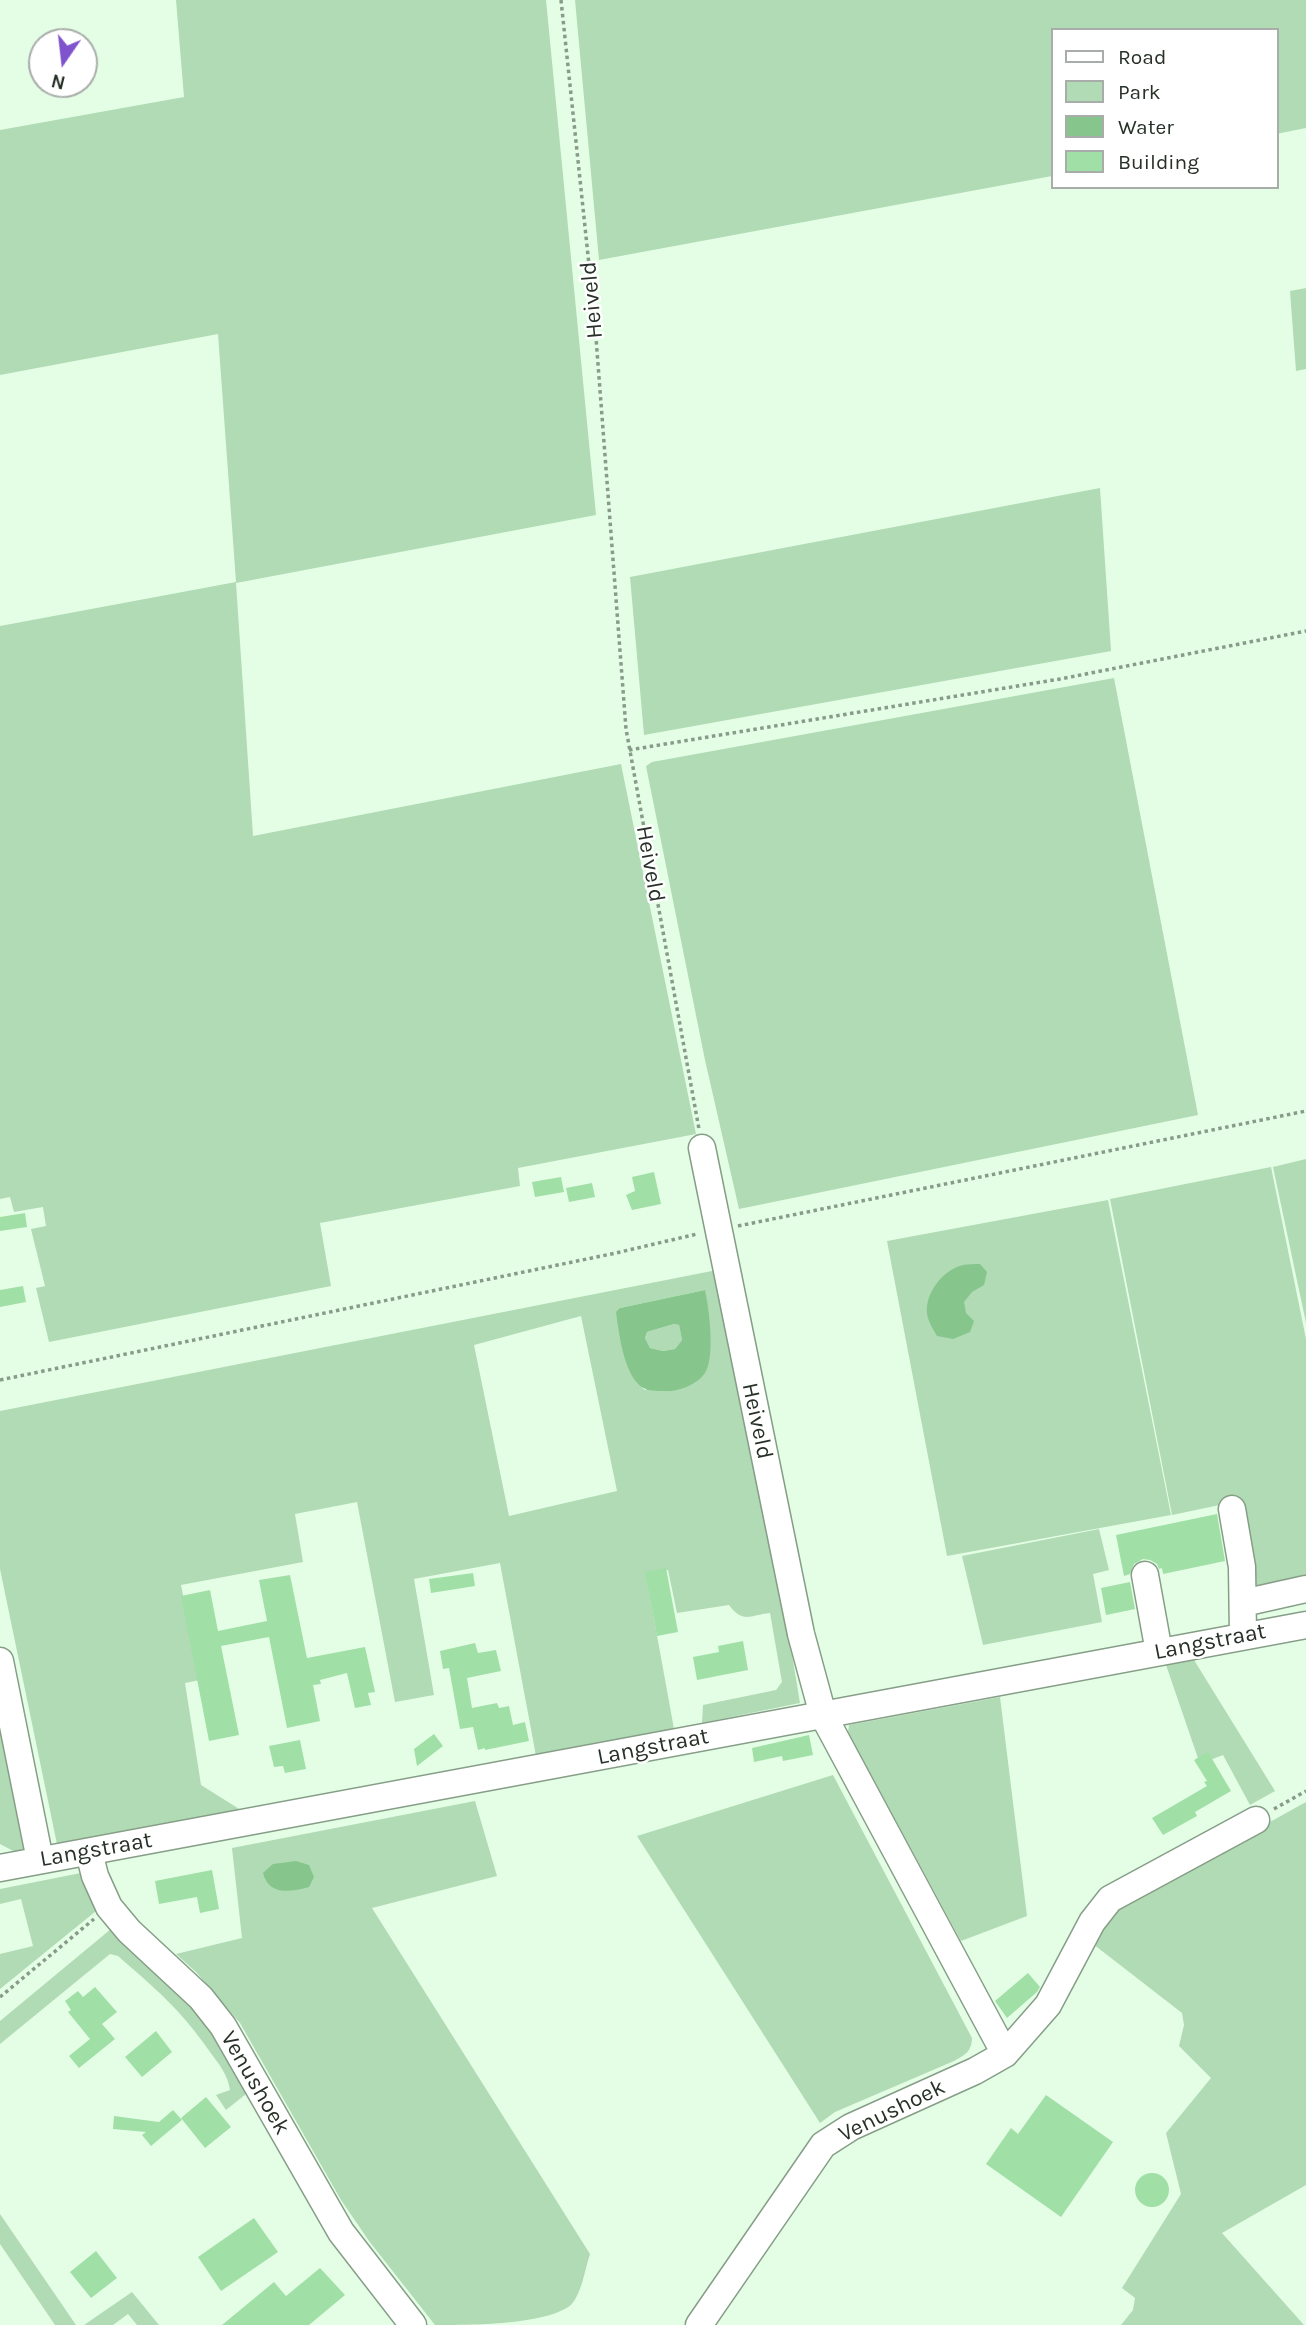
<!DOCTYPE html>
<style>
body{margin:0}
#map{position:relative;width:1306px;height:2325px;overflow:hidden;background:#e4fee6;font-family:Karla,sans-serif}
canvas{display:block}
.legend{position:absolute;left:1051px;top:28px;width:228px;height:161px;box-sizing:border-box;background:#fff;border:2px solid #a9ada9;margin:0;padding:9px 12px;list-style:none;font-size:21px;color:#273128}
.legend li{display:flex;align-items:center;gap:14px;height:35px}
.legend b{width:35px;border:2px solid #a9ada9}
.north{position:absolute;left:28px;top:28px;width:70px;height:70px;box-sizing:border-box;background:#fff;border:2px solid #a9ada9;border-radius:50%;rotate:194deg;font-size:19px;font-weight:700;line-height:28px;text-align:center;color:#273128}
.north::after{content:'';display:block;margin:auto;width:24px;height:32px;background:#7f53cc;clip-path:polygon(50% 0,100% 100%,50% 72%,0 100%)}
</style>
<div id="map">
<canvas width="1306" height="2325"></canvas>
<ul class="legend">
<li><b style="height:9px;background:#fff"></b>Road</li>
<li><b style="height:19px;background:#b1dbb4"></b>Park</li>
<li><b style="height:19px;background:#86c58c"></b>Water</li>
<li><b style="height:19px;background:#a0dfa6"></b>Building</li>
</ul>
<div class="north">N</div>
</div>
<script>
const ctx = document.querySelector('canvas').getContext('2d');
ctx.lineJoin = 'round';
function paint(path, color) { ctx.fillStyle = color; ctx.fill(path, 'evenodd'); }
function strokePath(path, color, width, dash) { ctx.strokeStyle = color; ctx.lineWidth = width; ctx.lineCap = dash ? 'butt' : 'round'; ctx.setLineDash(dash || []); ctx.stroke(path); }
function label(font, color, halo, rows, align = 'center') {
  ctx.font = font + ' Karla,sans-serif'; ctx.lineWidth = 5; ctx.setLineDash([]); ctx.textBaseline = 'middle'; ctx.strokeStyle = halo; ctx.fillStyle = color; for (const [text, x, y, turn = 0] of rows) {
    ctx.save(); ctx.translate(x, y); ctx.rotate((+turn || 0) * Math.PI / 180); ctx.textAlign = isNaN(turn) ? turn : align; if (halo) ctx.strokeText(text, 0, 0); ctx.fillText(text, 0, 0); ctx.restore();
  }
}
const green = new Path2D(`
 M176 0H546L596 515 236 583 253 836 621 764 696 1134 518 1168 520 1186 320 1223 331 1286 49 1342 36 1288 45 1286 31 1229 46 1226 43 1207 14 1212 10 1197 0 1199V626L236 582 218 334 0 375V130L184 97Z
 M575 0H1306V128L1276 134V30H1052V176L599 260Z
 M1306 288V369L1296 371 1290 291Z
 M1100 488 1111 651 644 735 630 577Z
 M1114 678 1198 1115 739 1209 705 1060 646 766 652 762Z
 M1306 1159V1323L1273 1167Z
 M1271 1167 1306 1339V1594L1260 1604 1239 1501 1172 1515 1110 1199Z
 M1108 1200 1171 1515 947 1556 887 1241Z
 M717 1270 782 1594 800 1703 702 1723 703 1705 776 1690 782 1682 770 1613C750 1615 743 1624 729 1605L677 1613 668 1570 646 1575 674 1729 536 1756 500 1563 414 1579 434 1695 395 1702 357 1502 295 1514 303 1562 181 1585 200 1680 185 1683 201 1785 244 1812 58 1849 0 1569V1411ZM705 1290 709 1350 645 1390C620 1371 622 1336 620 1308ZM581 1316 617 1491 509 1516 474 1345Z
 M674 1324 679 1325 682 1340 675 1349 663 1351 650 1348 645 1338 647 1332Z
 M1099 1529 1109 1570 1093 1574 1102 1622 983 1645 962 1556Z
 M1194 1660 1275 1791 1250 1805 1223 1755 1200 1764 1166 1665Z
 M1000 1697 1027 1916 961 1941 848 1732 849 1725Z
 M0 1710 28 1852 19 1854 0 1844Z
 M833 1775 972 2038C972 2051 965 2055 954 2061L835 2112 820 2123 637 1836Z
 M475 1801 497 1876 372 1908 590 2254C585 2269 582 2293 571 2305 546 2325 471 2325 435 2325L369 2241 341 2200 240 2023 196 1972 176 1954 242 1938 232 1848Z
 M1306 1802V2185L1222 2233 1304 2325H1121L1133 2310 1135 2298 1122 2288 1181 2194 1166 2133 1211 2078 1179 2046 1184 2025 1182 2013 1093 1944 1104 1925 1127 1901Z
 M86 1872 101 1907 0 1989V1954L33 1946 21 1899 0 1904V1889Z
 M111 1929 203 2013 251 2090 226 2110 216 2095 230 2090C228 2075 219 2064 210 2052 182 2011 155 1988 118 1956L110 1954 0 2044V2021Z
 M0 2214 76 2325H55L0 2244Z
 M132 2292 159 2325H137L128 2314 113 2325H84Z`);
const water = new Path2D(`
 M980 1264 987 1272 984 1285 972 1292 964 1302 966 1313 974 1321 970 1332 953 1339 937 1336C934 1331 931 1326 929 1321 920 1299 941 1270 963 1265 968 1264 975 1264 980 1264Z
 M705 1290C709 1309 715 1354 706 1371 700 1383 681 1391 668 1391 659 1391 645 1392 638 1384 623 1368 619 1333 616 1312L620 1308ZM674 1324 679 1325 682 1340 675 1349 663 1351 650 1348 645 1338 647 1332Z
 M296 1861 309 1865 314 1877 309 1887C290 1892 269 1896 263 1873L273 1864Z`);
const building = new Path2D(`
 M654 1172 661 1204 632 1210 626 1195 635 1191 632 1177Z
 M561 1177 564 1192 535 1197 532 1182Z
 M592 1183 595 1197 569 1202 566 1188Z
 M25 1213 27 1227 0 1231V1217Z
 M23 1286 26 1302 0 1307V1290Z
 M1217 1514 1225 1561 1163 1574 1162 1568 1159 1569 1157 1564 1150 1560 1143 1559 1134 1564 1130 1574 1124 1576 1116 1535Z
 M666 1568 678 1632 657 1636 645 1572Z
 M473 1573 475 1586 431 1593 429 1579Z
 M290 1575 307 1658 365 1647 375 1692 368 1693 371 1705 355 1708 347 1673 320 1680 321 1684 313 1685 320 1721 287 1728 269 1637 221 1646 239 1735 209 1741 181 1596 210 1590 218 1631 267 1621 259 1580Z
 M1130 1582 1135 1609 1106 1615 1101 1588Z
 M743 1641 748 1670 697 1680 693 1657 719 1652 718 1646Z
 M475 1643 478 1653 496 1650 501 1671 467 1678 472 1708 497 1703 499 1708 509 1706 513 1725 525 1722 529 1741 485 1750V1748L478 1750 473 1727 460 1729 449 1668 443 1669 440 1651Z
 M434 1734 443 1746 417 1766 414 1749Z
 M809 1735 813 1755 783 1761 782 1756 754 1762 752 1748Z
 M300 1740 306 1769 285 1773 283 1766 274 1767 269 1746Z
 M1208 1752 1231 1791 1195 1812 1197 1816 1163 1835 1152 1818 1207 1786 1204 1782 1207 1781 1194 1760Z
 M212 1870 219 1909 200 1913 197 1897 159 1904 155 1881Z
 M1028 1973 1040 1987 1037 1992 1007 2018 995 2001Z
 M95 1987 117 2012 102 2024 115 2039 79 2068 69 2056 90 2039 68 2012 71 2010 65 2001 78 1991 83 1997Z
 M156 2031 172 2052 142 2077 125 2057Z
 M1046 2095 1113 2142 1061 2217 986 2164 1011 2128 1018 2134Z
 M206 2097 231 2127 205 2148 181 2118Z
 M173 2110 182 2120 151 2146 142 2135 146 2132 113 2129 114 2116 159 2122Z
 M1135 2190a17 17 0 1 1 34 0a17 17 0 1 1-34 0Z
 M254 2218 278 2252 221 2291 198 2257Z
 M96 2251 117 2278 91 2298 70 2272Z
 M320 2268 345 2295 309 2325H222L274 2282 286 2296Z`);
const path = new Path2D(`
 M561 0 594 312 626 729 699 1129
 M629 750 1060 679 1306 631
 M738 1226 1306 1111
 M0 1380 616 1253 697 1234
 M1274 1809 1306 1791
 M0 1997 94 1919`);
const minor = new Path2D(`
 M702 1148 801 1634 823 1715 1005 2054
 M1232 1509 1242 1567 1243 1636
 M1145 1575 1159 1652
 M1243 1603 1306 1589
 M0 1661 40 1860
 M89 1852 95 1876 109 1907 129 1931 201 1998 223 2026 341 2232 413 2325
 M0 1868 1306 1625
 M699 2325 823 2145 851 2127 975 2071 1005 2054 1048 2005 1092 1922 1110 1899 1256 1820`);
const streetNames = [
 ["Heiveld",592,300,-95],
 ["Heiveld",650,864,80],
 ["Heiveld",757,1421,78],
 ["Langstraat",1210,1642,-11],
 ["Langstraat",653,1747,-11],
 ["Langstraat",96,1850,-10],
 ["Venushoek",255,2083,60],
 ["Venushoek",892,2111,-26]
];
paint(green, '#b1dbb4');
paint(water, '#86c58c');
paint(building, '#a0dfa6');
strokePath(minor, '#869e87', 29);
strokePath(path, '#889a89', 3.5, [3.5, 3.5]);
strokePath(minor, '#fff', 26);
label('23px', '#273128', '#fff', streetNames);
</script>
